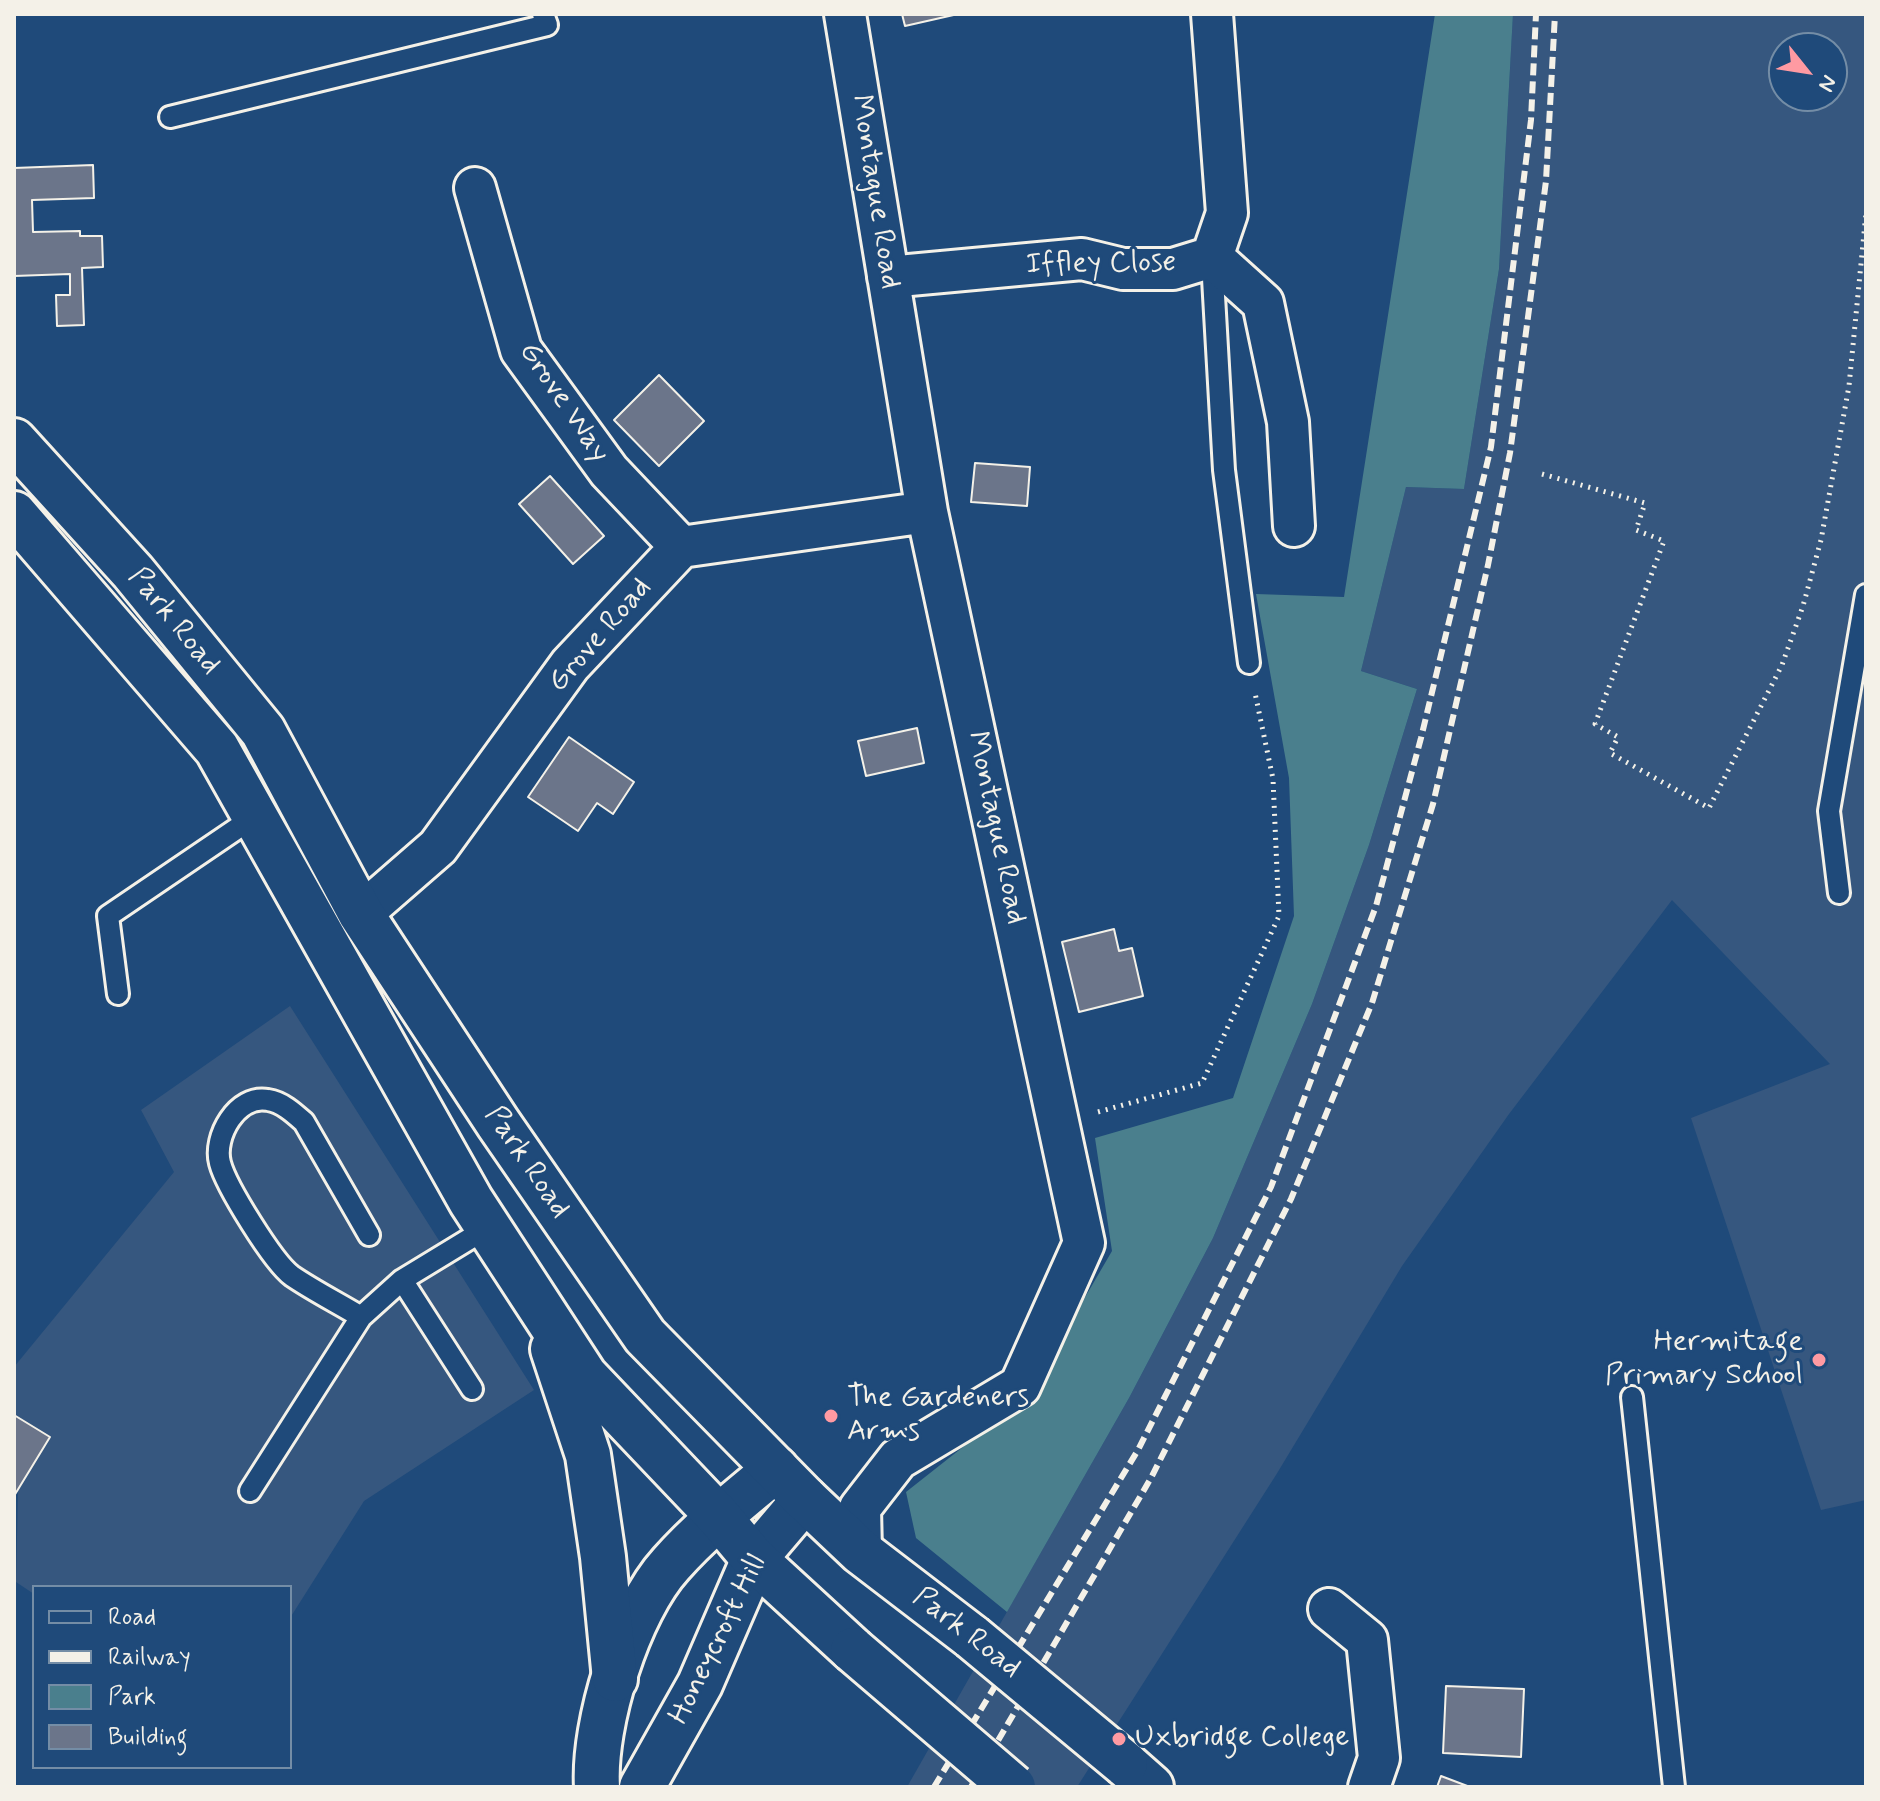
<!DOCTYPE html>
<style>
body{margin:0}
#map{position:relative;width:1880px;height:1801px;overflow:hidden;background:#1f4a7a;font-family:Mynerve,sans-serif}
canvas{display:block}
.frame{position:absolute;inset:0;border:16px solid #f4f1e8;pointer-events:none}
.legend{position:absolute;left:32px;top:1585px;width:260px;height:184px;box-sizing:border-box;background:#1f4a7a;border:2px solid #748da6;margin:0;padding:10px 14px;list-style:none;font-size:24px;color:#f4f1e8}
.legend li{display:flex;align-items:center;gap:16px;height:40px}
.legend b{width:40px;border:2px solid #748da6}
.north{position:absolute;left:1768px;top:32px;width:80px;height:80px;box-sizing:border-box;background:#1f4a7a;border:2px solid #748da6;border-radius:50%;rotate:120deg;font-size:22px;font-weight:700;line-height:32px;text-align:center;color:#f4f1e8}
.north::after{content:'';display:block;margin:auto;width:28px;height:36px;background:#ff9aa2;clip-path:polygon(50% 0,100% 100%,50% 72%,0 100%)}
</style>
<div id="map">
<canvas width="1880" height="1801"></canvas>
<div class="frame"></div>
<ul class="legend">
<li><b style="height:10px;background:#1f4a7a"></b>Road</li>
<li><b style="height:10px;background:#f4f1e8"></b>Railway</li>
<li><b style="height:22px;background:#4a7f8d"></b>Park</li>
<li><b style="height:22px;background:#6b758a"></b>Building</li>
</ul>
<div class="north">N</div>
</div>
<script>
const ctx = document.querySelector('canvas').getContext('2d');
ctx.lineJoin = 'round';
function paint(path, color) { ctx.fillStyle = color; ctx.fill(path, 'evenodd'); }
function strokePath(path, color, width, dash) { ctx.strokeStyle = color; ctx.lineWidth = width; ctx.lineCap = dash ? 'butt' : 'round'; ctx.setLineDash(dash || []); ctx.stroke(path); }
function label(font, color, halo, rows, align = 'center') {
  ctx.font = font + ' Mynerve,sans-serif'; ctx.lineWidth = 6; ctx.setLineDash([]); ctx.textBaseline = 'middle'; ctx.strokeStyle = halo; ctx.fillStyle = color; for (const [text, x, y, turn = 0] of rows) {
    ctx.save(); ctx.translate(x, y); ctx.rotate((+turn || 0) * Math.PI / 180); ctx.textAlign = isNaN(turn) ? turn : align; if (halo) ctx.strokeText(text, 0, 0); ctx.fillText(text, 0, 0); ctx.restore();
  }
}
const built = new Path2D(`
 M1513 14H1866V1500L1821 1510 1691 1118 1830 1064 1672 900 1509 1114 1402 1266 1276 1475 1077 1787H907L1129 1398 1213 1238 1312 1004 1369 845 1417 689 1361 671 1406 487 1464 489 1499 269ZM1784 48H1832V96H1784Z
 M290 1006 534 1390 364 1501 290 1618V1587H34V1594L16 1582 18 1491 45 1443 14 1425V1367L174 1172 141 1110Z`);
const green = new Path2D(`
 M1435 14H1513L1499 269 1464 489 1406 487 1361 671 1417 689 1369 845 1312 1004 1213 1238 1129 1398 1007 1612 916 1538 906 1492 982 1432 1031 1390 1112 1251 1095 1138 1233 1098 1294 916 1289 778 1256 594 1344 597Z`);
const building = new Path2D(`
 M902 14H958L905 26Z
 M93 165 94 198 32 200 33 232 80 231V236H102L103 267 82 268 84 325 57 326 56 295H70V274L14 276V168Z
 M659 375 704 421 659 466 614 420Z
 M975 463 1030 467 1027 506 971 502Z
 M550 476 604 536 573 564 519 504Z
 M917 728 924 763 866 776 858 741Z
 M569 737 634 782 613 814 597 803 578 831 528 797Z
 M1114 929 1119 951 1132 948 1143 996 1079 1012 1062 942Z
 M14 1415 50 1437 14 1496Z
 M1446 1686 1524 1689 1521 1757 1443 1753Z
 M1441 1776 1470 1787H1437Z`);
const path = new Path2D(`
 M1542 474 1645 503 1636 530 1664 541 1595 724 1618 737 1610 753 1709 808 1782 665 1803 606 1821 540 1849 386 1866 213
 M1098 1112 1202 1083 1279 916 1273 779 1255 693`);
const service = new Path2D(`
 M170 117 547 25 543 14
 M1212 261 1224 470 1249 663
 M1839 893 1829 811 1866 595
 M118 994 108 916 254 817
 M402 1280 472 1389
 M361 1317C338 1303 314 1291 292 1276 273 1262 226 1186 220 1163 213 1137 237 1094 268 1100 282 1102 294 1113 304 1122L369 1235
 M1632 1397 1674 1787
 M250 1491 361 1317 402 1280 489 1227`);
const minor = new Path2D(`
 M845 14 927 512 1084 1243 1020 1386 898 1459 860 1508 861 1552
 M475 188 521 350 609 471 681 547
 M1212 257 1263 303 1288 422 1294 526
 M888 277 1082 259 1123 269H1173L1212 257 1227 213 1212 14
 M361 914 438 847 570 665 681 547 927 512
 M1329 1609 1367 1640 1379 1758 1369 1787`);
const tertiary = new Path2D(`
 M597 1787C593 1724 628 1611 671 1564 702 1529 740 1499 776 1469
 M642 1787 700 1684 754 1559 805 1499`);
const secondary = new Path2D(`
 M14 441 133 572 263 731 361 914 498 1123 645 1336 805 1499 861 1552 972 1637
 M14 514 217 749 471 1201 585 1376 719 1517 754 1559 853 1650
 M553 1349 588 1455 603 1557 615 1679
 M1125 1764 1151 1787`);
const rail = new Path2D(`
 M934 1787 1138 1450 1271 1187 1376 906 1421 738 1491 447 1531 120 1536 14
 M971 1787 1151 1478 1291 1199 1372 1003 1433 804 1488 565 1510 453 1546 181 1555 14`);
const secondaryBridge = new Path2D(`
 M972 1637 1125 1764
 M853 1650 1013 1787`);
const markers = [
 [1819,1360,8,"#ff9aa2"],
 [831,1416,8,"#ff9aa2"],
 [1119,1739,8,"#ff9aa2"]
];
const streetNames = [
 ["Montague Road",874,192,81],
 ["Iffley Close",1101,265,-1],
 ["Grove Way",563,403,56],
 ["Park Road",173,622,51],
 ["Grove Road",601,636,-49],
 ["Montague Road",995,828,78],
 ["Park Road",526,1163,56],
 ["Park Road",966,1634,38],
 ["Honeycroft Hill",719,1640,-64]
];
const poiNames = [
 ["Hermitage",1803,1343,"right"],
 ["Primary School",1803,1377,"right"],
 ["The Gardeners",847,1399],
 ["Arms",847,1433],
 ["Uxbridge College",1135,1739]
];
paint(built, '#36577f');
paint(green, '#4a7f8d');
paint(building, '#6b758a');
strokePath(building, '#f4f1e8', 2);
strokePath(service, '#f4f1e8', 26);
strokePath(minor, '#f4f1e8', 46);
strokePath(tertiary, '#f4f1e8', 50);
strokePath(secondary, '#f4f1e8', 50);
strokePath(path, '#f4f1e8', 5, [2, 6]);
strokePath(service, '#1f4a7a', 20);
strokePath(minor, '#1f4a7a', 40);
strokePath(tertiary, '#1f4a7a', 44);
strokePath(secondary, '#1f4a7a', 44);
strokePath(rail, '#f4f1e8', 6, [12, 6]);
strokePath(secondaryBridge, '#f4f1e8', 50, []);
strokePath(secondaryBridge, '#1f4a7a', 44);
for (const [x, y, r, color] of markers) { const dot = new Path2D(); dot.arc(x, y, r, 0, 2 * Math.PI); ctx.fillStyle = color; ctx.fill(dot); strokePath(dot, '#1f4a7a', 3); }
label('30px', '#f4f1e8', '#1f4a7a', streetNames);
label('30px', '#f4f1e8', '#1f4a7a', poiNames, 'left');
</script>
